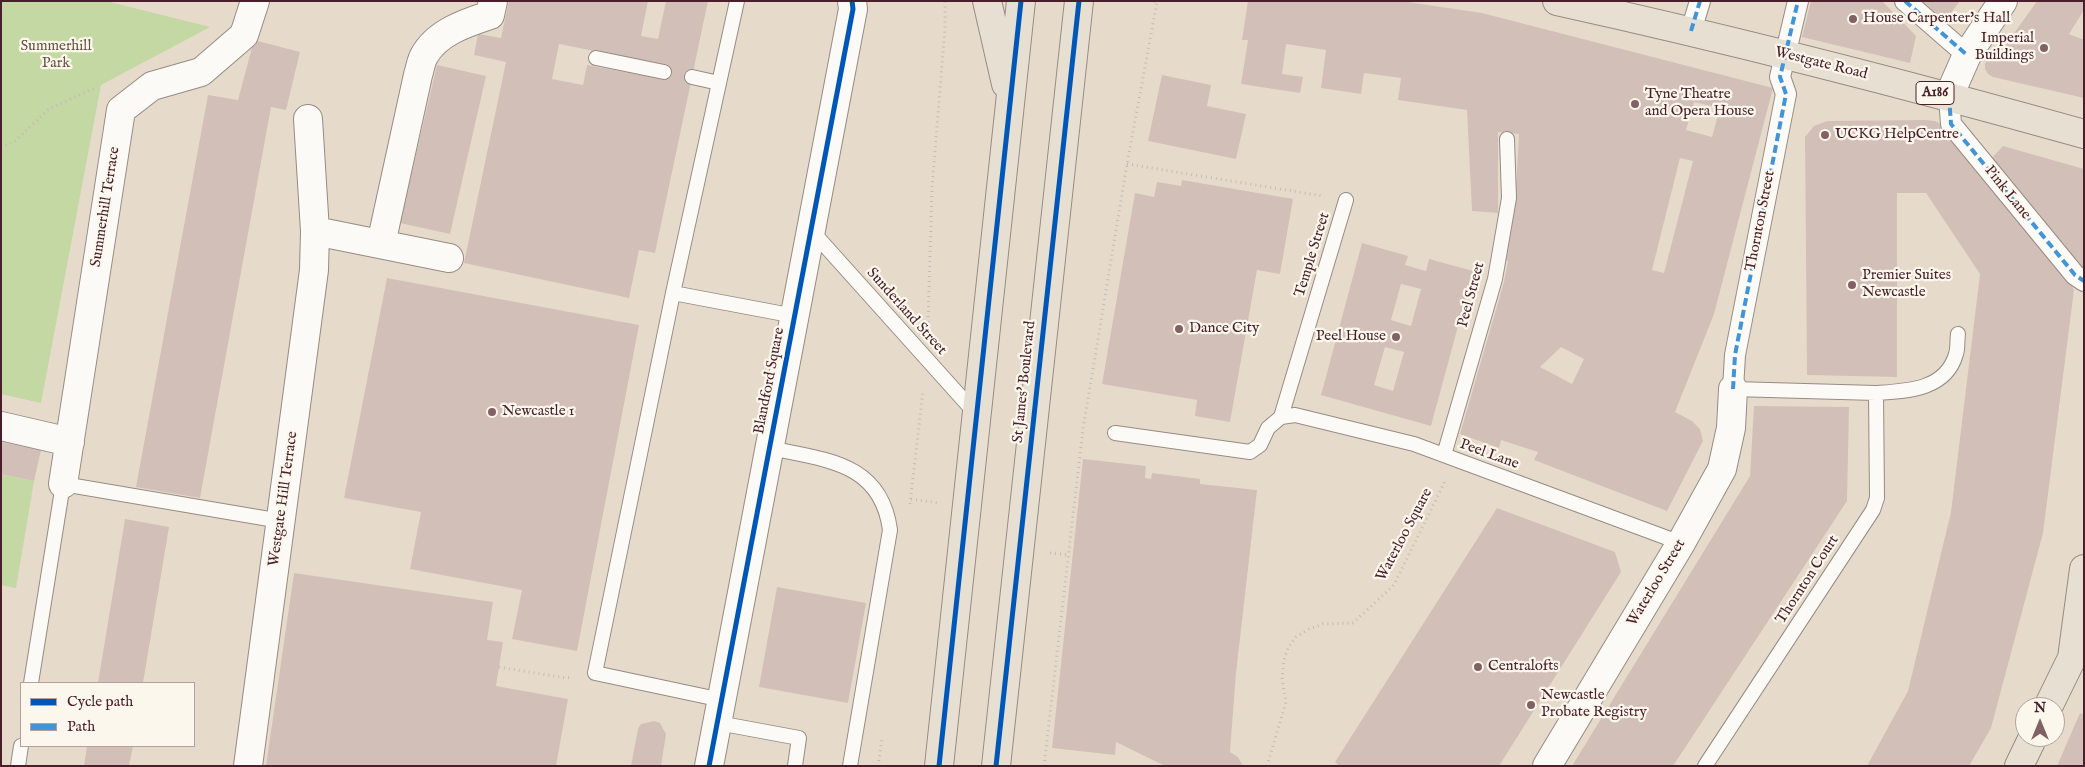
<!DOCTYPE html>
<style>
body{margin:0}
#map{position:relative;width:2085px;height:767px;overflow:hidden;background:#e6dbca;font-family:"IM FELL English",serif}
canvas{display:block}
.frame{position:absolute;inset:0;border:2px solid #4a1f2b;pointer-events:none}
.legend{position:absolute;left:20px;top:682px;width:175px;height:65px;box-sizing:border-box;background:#fbf7ec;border:1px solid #b4a19f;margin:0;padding:6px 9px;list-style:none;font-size:15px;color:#4a1f2b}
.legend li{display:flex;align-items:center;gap:10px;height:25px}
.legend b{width:25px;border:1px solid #b4a19f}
.north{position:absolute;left:2015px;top:697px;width:50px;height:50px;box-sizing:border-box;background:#fbf7ec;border:1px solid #b4a19f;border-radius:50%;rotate:0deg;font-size:14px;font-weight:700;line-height:20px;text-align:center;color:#4a1f2b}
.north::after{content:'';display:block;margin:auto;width:18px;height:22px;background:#816163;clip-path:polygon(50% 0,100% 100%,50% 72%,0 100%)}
</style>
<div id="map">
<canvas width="2085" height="767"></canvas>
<div class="frame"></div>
<ul class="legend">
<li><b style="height:6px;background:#0057b8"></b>Cycle path</li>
<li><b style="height:6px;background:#4194d7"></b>Path</li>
</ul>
<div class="north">N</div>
</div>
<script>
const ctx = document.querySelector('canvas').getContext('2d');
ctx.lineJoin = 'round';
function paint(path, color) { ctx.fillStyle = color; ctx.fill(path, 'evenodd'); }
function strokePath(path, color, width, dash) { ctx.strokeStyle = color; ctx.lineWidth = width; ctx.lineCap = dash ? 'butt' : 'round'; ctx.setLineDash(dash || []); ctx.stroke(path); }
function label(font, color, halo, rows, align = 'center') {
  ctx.font = font + ' "IM FELL English",serif'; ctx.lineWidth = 4.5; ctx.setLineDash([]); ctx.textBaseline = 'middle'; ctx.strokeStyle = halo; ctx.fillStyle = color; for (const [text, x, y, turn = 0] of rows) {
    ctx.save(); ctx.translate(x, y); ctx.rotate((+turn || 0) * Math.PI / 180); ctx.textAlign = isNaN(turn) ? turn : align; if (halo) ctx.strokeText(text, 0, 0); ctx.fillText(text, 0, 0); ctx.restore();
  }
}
const green = new Path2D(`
 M1 1H106L210 27 101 85 41 403 1 394Z
 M1 474 34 481 16 588 1 585Z`);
const building = new Path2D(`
 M509 1H648L641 36 658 39 666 1H708L655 253 639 250 629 298 464 263 506 62 474 55 478 34 501 38ZM559 44 665 65 663 79 587 65 583 85 552 79Z
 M1248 1H1401L1482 13 1773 88 1714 314 1675 412 1692 421 1700 429 1703 441 1667 511 1534 460 1538 452 1501 440 1499 448 1460 434 1504 282 1508 261 1503 259 1516 192 1519 134 1498 132V213L1472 211 1467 110 1398 100 1401 78 1364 73 1361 94 1321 88 1326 50 1286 44 1282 74 1303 77 1300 93 1241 84 1248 40H1242ZM1694 102 1720 108 1712 137 1686 130ZM1680 158 1693 161 1664 273 1652 270ZM1561 347 1584 359 1572 384 1540 367Z
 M1811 1H1882L1916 36 1910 63 1802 37Z
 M1918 1H1960L1944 22Z
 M2037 1H2084V10L2069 34 2084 40V98L1993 77 1988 74 1985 69V64L1988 59 1998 56Z
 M254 40 300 52 286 110 271 107 200 498 136 487 208 95 238 100Z
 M437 65 486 76 450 234 400 223Z
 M1162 75 1211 85 1207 106 1246 114 1236 159 1148 141Z
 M1925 120 1935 121 1945 126 2065 272 2074 290 2043 533 1991 728 1969 766H1867L1908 691 1951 512 1980 274 1926 193H1897V377L1807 375 1805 137 1814 126 1827 121Z
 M2003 146 2084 169V267L2081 268 1988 162Z
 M1182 180 1293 199 1280 274 1257 270 1230 422 1195 416 1197 400 1102 384 1135 193 1154 197 1157 182 1181 186Z
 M1362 243 1408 256 1405 265 1426 271 1429 259 1473 271 1431 426 1321 395ZM1401 284 1421 289 1411 326 1391 320ZM1385 347 1404 352 1393 391 1374 385Z
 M387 278 639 325 577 651 512 639 522 590 410 569 421 512 344 498Z
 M1754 406 1849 407 1847 501 1673 766H1572L1750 476Z
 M1 442 41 450 34 481 1 474Z
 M1083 459 1146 466 1145 478 1151 479 1152 473 1200 479V484L1257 490 1236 673 1230 752 1238 757 1243 766H1165L1116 742 1115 755 1052 748Z
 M1497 508 1615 552 1621 572 1499 766H1339L1335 762Z
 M125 519 169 527 143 683H98Z
 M294 573 493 602 487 640 503 642 496 686 568 699 556 766H266Z
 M777 587 866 603 848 703 759 687Z
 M2080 713 2084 715V766H2057Z
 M654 721 660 723 666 734 661 766H631L638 729 641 724Z
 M87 746H133L129 766H84Z`);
const path = new Path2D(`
 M1 147 14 142 49 109 92 89 97 90
 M1127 164 1323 196
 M928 322 932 188 945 28V1
 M911 499 938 503
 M910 504 923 391
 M1050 553 1068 555
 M499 667 566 678 572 677
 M878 766 882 739
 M1044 766 1083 429 1127 164 1157 2 1151 1
 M1267 766 1286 702 1282 678 1284 660 1288 648 1296 637 1309 629 1323 624 1353 623 1394 585 1445 481`);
const service = new Path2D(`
 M596 58 664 72
 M692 77 719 83
 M811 230 977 415
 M673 293 795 316
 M1876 393C1907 391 1946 390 1956 354 1958 348 1957 340 1958 334
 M1281 417 1295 415 1414 444 1681 543
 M1281 417 1346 200
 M1115 433 1250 452 1260 445 1268 428 1281 417
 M770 448C825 460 881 462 890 530L850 766
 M1444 455 1495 279 1509 198 1507 139
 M31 683 63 484 281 521
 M722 700 595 673 673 293 737 1
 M718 723 799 738 795 766
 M18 766 21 746
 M1705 766 1873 510 1877 498 1876 393 1733 389`);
const pedestrian = new Path2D(`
 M1905 1 1967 55
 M1691 31 1700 1
 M1949 96 1951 124 2075 275 2084 281
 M1733 389 1735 355 1786 94 1780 77 1798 1`);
const minor = new Path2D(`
 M1949 96 1967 55 2003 1
 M315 231 449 258
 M381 244 418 75C420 69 421 61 424 56 437 32 466 23 490 15L493 1
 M1 426 70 442
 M63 484 121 110 152 86 201 72 244 35 255 1
 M248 766 314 270 315 231 308 119
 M709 766 853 9 852 1
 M1547 766 1681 543 1722 469 1731 428 1733 389`);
const primary = new Path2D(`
 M987 1 1006 84
 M1557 1C1734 40 1909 85 2084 134
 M2048 707 2072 658 2084 569
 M939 766 1021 1
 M996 766 1079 1
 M2019 766 2033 737`);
const quiet = new Path2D(`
 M1905 1 1967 55
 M1691 31 1700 1
 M1949 96 1951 124 2075 275 2084 281
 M1733 389 1735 355 1786 94 1780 77 1798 1`);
const cycleway = new Path2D(`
 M709 766 853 9 852 1
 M939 766 1021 1
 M996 766 1079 1`);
const markers = [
 [1853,19,5,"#816163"],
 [2044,48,5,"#816163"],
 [1635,104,5,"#816163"],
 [1825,135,5,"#816163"],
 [1852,285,5,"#816163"],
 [1179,329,5,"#816163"],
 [1396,337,5,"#816163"],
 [492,412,5,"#816163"],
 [1478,667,5,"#816163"],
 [1531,705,5,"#816163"]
];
const shields = [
 [1935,93,38]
];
const shieldNames = [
 ["A186",1935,93]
];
const poiNames = [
 ["House Carpenter's Hall",1863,19],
 ["Imperial",2034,39,"right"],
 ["Buildings",2034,56,"right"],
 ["Tyne Theatre",1645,95],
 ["and Opera House",1645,112],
 ["UCKG HelpCentre",1835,135],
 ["Premier Suites",1862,276],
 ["Newcastle",1862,293],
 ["Dance City",1189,329],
 ["Peel House",1386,337,"right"],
 ["Newcastle 1",502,412],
 ["Centralofts",1488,667],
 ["Newcastle",1541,696],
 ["Probate Registry",1541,713]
];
const parkNames = [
 ["Summerhill",56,47],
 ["Park",56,64]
];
const streetNames = [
 ["Westgate Road",1821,64,14],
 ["Pink Lane",2007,193,51],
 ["Summerhill Terrace",106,207,-81],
 ["Thornton Street",1761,221,-79],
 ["Temple Street",1313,255,-73],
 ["Peel Street",1472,295,-75],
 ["Sunderland Street",906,312,48],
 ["Blandford Square",770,381,-79],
 ["St James' Boulevard",1025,382,-84],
 ["Peel Lane",1489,455,20],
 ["Westgate Hill Terrace",284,499,-82],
 ["Waterloo Square",1405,535,-62],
 ["Thornton Court",1808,580,-57],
 ["Waterloo Street",1657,583,-59]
];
paint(green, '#c3d8a2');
paint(building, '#d2c0b8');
strokePath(service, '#978b84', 16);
strokePath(pedestrian, '#978b84', 22);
strokePath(minor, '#978b84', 30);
strokePath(primary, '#978b84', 30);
strokePath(path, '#c2bcba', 3, [1, 4]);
strokePath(service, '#fbfaf7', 14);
strokePath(pedestrian, '#fbfaf7', 20);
strokePath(minor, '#fbfaf7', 28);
strokePath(primary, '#e7e0d2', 28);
strokePath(quiet, '#4194d7', 4, [8, 4]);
strokePath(cycleway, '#0057b8', 5);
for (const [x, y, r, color] of markers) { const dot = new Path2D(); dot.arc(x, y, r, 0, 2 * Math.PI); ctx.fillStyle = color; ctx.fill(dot); strokePath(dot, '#fbf7ec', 2); }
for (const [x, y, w] of shields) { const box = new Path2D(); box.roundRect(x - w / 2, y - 11.5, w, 23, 4); ctx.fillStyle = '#fbf7ec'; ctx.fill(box); strokePath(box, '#4a1f2b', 1); }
label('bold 14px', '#4a1f2b', null, shieldNames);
label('15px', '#4a1f2b', '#fbf7ec', poiNames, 'left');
label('15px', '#665645', '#fbf7ec', parkNames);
label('15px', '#4a1f2b', '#fbf7ec', streetNames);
</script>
